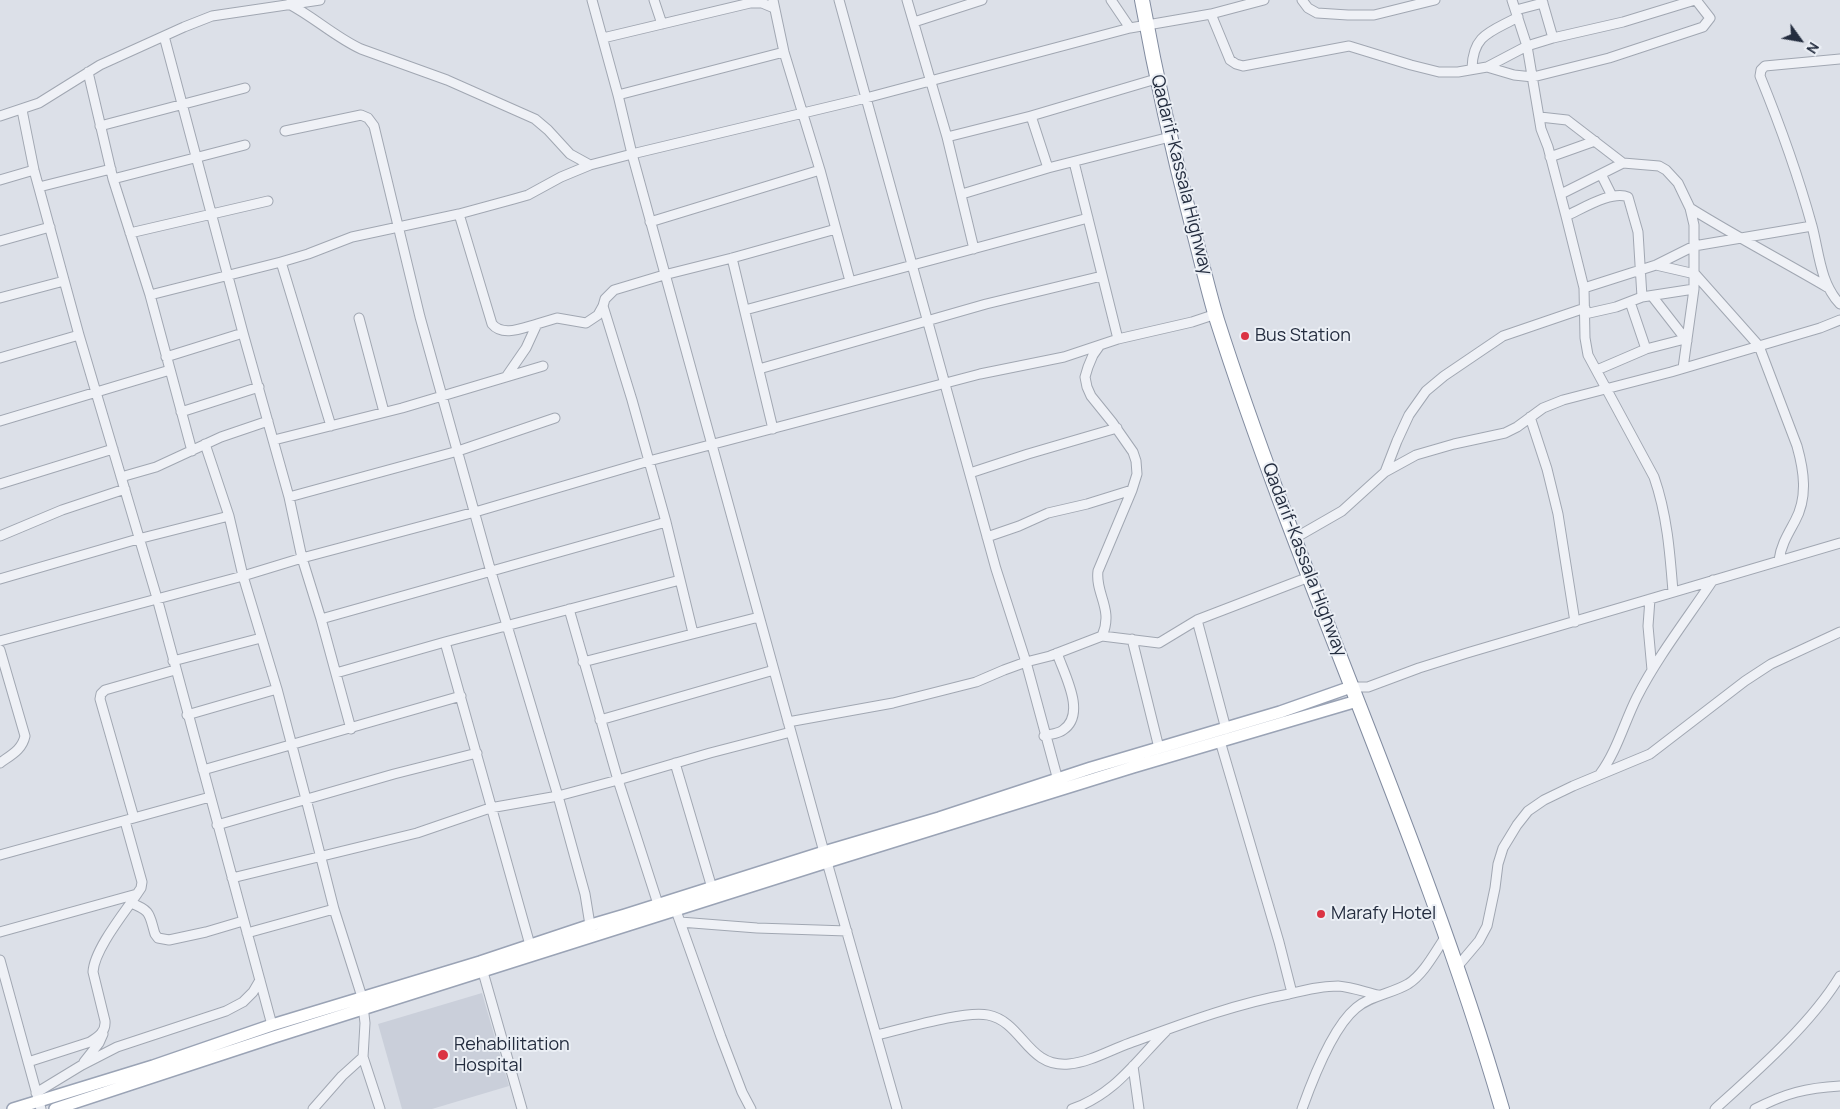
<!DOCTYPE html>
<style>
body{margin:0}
#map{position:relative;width:1840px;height:1109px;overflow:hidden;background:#dce0e8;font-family:Manrope,sans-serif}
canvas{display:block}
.north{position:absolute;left:1775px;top:15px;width:50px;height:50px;-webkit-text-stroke:4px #ebeff5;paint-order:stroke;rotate:122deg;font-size:14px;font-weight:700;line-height:20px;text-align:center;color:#242d3f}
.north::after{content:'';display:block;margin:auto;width:18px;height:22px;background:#242d3f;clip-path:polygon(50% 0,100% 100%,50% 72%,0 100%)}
</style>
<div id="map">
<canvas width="1840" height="1109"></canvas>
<div class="north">N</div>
</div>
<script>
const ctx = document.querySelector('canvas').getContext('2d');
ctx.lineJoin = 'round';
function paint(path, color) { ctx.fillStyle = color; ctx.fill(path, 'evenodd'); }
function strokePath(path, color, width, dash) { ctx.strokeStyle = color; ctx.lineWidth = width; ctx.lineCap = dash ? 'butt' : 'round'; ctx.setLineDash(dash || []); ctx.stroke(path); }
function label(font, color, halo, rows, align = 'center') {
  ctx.font = font + ' Manrope,sans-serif'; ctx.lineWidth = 4; ctx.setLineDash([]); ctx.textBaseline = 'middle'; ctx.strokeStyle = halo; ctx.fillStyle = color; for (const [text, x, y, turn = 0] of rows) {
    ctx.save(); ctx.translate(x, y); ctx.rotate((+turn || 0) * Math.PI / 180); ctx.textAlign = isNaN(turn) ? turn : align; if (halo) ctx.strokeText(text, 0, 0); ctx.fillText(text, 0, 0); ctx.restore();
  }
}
const built = new Path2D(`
 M482 993 509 1086 432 1109H402L378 1024Z`);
const minor = new Path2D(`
 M654 0 662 24
 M773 0 784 52 820 170 850 281
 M839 0 996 569 1026 662 1059 784
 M907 0 947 137 974 249
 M1111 0 1130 28
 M1302 0 1308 8 1317 13 1348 15H1374L1435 0
 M1512 0 1527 46 1541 129 1548 147 1566 216 1584 288 1585 338 1588 355 1654 477C1667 514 1670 553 1673 592
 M1542 0 1553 38
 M289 4C314 17 335 37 361 49L447 80 535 119 548 130 570 154 590 165
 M1516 10 1543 3
 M1211 14 1230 60 1236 64 1243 66 1349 46 1411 65 1439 72H1458L1487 67 1514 75 1533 77 1609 58 1703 27 1710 18 1696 0
 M914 22 982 0
 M164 36 243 333 289 497 302 558 321 619 351 729
 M603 38 750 3H762L774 8
 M1840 59 1765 66 1761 70 1760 76C1780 125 1798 175 1812 226 1819 252 1820 283 1840 304
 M1487 67 1527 46 1553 38 1623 22 1695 0
 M1472 68C1473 34 1491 32 1518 17
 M88 72 113 179 150 295 192 451
 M618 95 784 52
 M22 110 34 170 79 335 157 598 272 1025
 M0 116 39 103 100 65 184 27 212 16 320 0
 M1031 116 1048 168
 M1540 117 1567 120 1623 163 1659 166 1666 170 1678 183 1690 208 1694 225V289L1683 368
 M100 126 245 88
 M285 131 361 115 368 118 374 126 420 317 491 572 558 796 585 894 591 931
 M947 137 1031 116 1156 79
 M1550 157 1595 141
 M1074 162 1118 339
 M1601 174 1612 196
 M113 179 245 145
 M0 180 34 170
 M39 187 111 169
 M962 194 1048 168 1170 137
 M1561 194 1623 163
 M1690 208C1735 236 1781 260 1827 287
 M459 214 492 324C503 337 522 328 537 324
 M1566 216C1582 209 1612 190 1628 197L1638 232 1642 297
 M650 222 820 170
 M130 233 268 201
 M0 241 50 227
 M732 258 773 429
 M281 262 331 426
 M1656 265 1695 274 1759 346 1797 446C1804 471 1808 497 1795 521 1788 534 1781 545 1779 560
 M1584 288 1656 265 1694 246 1812 226
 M150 295 281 262 308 254 352 237 459 214 514 199 528 195 561 177 590 165 632 154 618 95 592 0
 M1652 296 1687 341
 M0 298 64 281
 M1630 302 1646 349
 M745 310 1088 218
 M1585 314 1616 307 1642 297 1694 289
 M359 318 384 412
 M1100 345 1093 355 1088 367 1085 377 1087 387 1091 396 1112 422 1133 452 1136 461 1137 474 1132 490 1098 571C1095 594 1114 609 1102 636
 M166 357 243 333
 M0 358 79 335
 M759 369 986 304 1102 276
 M1597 370 1646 349 1685 339
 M506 377 526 348 537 324 557 318 586 323 598 315 603 306
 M181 412 259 387
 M1530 417 1547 469 1558 514 1575 622
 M0 421 170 370
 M274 440 402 408 543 366
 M205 444 229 516 243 576 277 689 306 799 334 909 362 997 365 1023 363 1057 380 1109
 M1385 472 1397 441 1409 415 1426 391 1444 376 1503 336 1585 308
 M970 473 1028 454 1117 428
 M121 477 156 467 221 437 268 421
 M0 484 113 449
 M289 497 458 451 555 418
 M0 536 62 510 125 489
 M987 537 1019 526 1048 513 1087 504 1132 490
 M1295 538 1342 511 1385 472 1416 455 1454 444 1505 433 1517 427 1543 408 1563 400 1671 372 1820 328 1840 320
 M0 579 138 539 229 516
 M1650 599 1648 626 1652 670
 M569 609 618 780 658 904
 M321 619 666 522
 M1197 620 1226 729
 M693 633 666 522 632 400 603 306 605 299 614 290 664 275 732 258 836 229
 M1132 639 1159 748
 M0 641 243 576 302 558 475 512 649 461 980 374 1064 357 1118 339 1192 322 1216 314
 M445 642 530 945
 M0 650 25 736C22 750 11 755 0 763
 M173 661 261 638
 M583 662 759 617
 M336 673 445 642 680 580
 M1351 687H1368L1419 668 1467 653 1840 543
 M187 715 277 689
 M600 720 774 670
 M788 722 893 703 976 682 1004 670 1026 662 1050 656 1102 636 1159 643 1197 620 1309 577
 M1044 736C1050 734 1058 734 1063 730 1087 714 1064 674 1057 653
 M1220 741 1279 942 1292 993
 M675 763 712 888
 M203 770 461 696
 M1600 774C1617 751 1624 723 1637 697 1658 656 1687 619 1713 580
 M134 818 100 699 101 694 105 690 175 670
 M217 825 394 774 477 753
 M824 852 632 154 866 98 1130 28 1211 14 1264 0
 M0 855 210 797
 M827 862 897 1109
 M232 878 417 833 490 808 558 796 618 780 710 753 791 732
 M131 903C152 911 149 915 155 934L158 938 169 940 206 932 243 921
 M674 905 721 1037 742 1092 751 1109
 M680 922 757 928 847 931
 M0 932 137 894
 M247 933 334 909
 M0 960 41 1109
 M1457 967 1479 941 1487 926 1495 888 1498 864 1503 848 1517 825 1528 811 1544 800 1573 786 1650 754 1745 681 1771 664 1840 632
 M483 972 522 1109
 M877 1035C903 1029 965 1010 988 1015 1023 1022 1027 1068 1069 1064 1090 1062 1110 1050 1130 1043 1182 1024 1234 1004 1289 994 1305 990 1321 986 1338 986 1351 987 1365 992 1378 995
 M28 1062 90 1042C98 1037 106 1032 105 1021L93 972C94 950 124 913 137 894L141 888 142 882 125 821
 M84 1062 99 1043 103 1034
 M1133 1066 1139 1109
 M36 1093 82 1065 117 1047 226 1011 243 1002 253 992 260 980
 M313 1109 342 1076 363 1057
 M1072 1109C1115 1094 1135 1062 1166 1031
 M1302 1109C1312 1081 1333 1027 1356 1008 1371 995 1391 994 1408 984 1424 974 1435 952 1446 936
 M1715 1109C1757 1071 1811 1024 1840 976
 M1755 1109C1786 1093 1806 1088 1840 1086`);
const major = new Path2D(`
 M13 1109 153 1066 272 1025 480 962 591 925 625 915 824 852 939 818 1091 768 1280 712 1351 687
 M55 1109 274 1037 827 862 1133 767 1357 701`);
const highway = new Path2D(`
 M1142 0C1156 77 1173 153 1193 229 1201 259 1208 290 1217 320 1302 586 1424 840 1502 1109`);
const markers = [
 [1245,336,5,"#db3343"],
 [1321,914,5,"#db3343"],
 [443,1055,6,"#db3343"]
];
const streetNames = [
 ["Qadarif-Kassala Highway",1181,175,76],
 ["Qadarif-Kassala Highway",1304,560,69]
];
const poiNames = [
 ["Bus Station",1255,336],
 ["Marafy Hotel",1331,914],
 ["Rehabilitation",454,1045],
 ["Hospital",454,1066]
];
paint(built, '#cacfda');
strokePath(minor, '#a1a7b2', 11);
strokePath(major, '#9aa3b5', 14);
strokePath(highway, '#828ca0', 16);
strokePath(minor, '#eff1f6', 9);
strokePath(major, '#fff', 11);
strokePath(highway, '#fff', 14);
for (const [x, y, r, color] of markers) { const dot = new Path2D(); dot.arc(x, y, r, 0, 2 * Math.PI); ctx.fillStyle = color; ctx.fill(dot); strokePath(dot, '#ebeff5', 2); }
label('18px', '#242d3f', '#ebeff5', streetNames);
label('18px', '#242d3f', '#ebeff5', poiNames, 'left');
</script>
